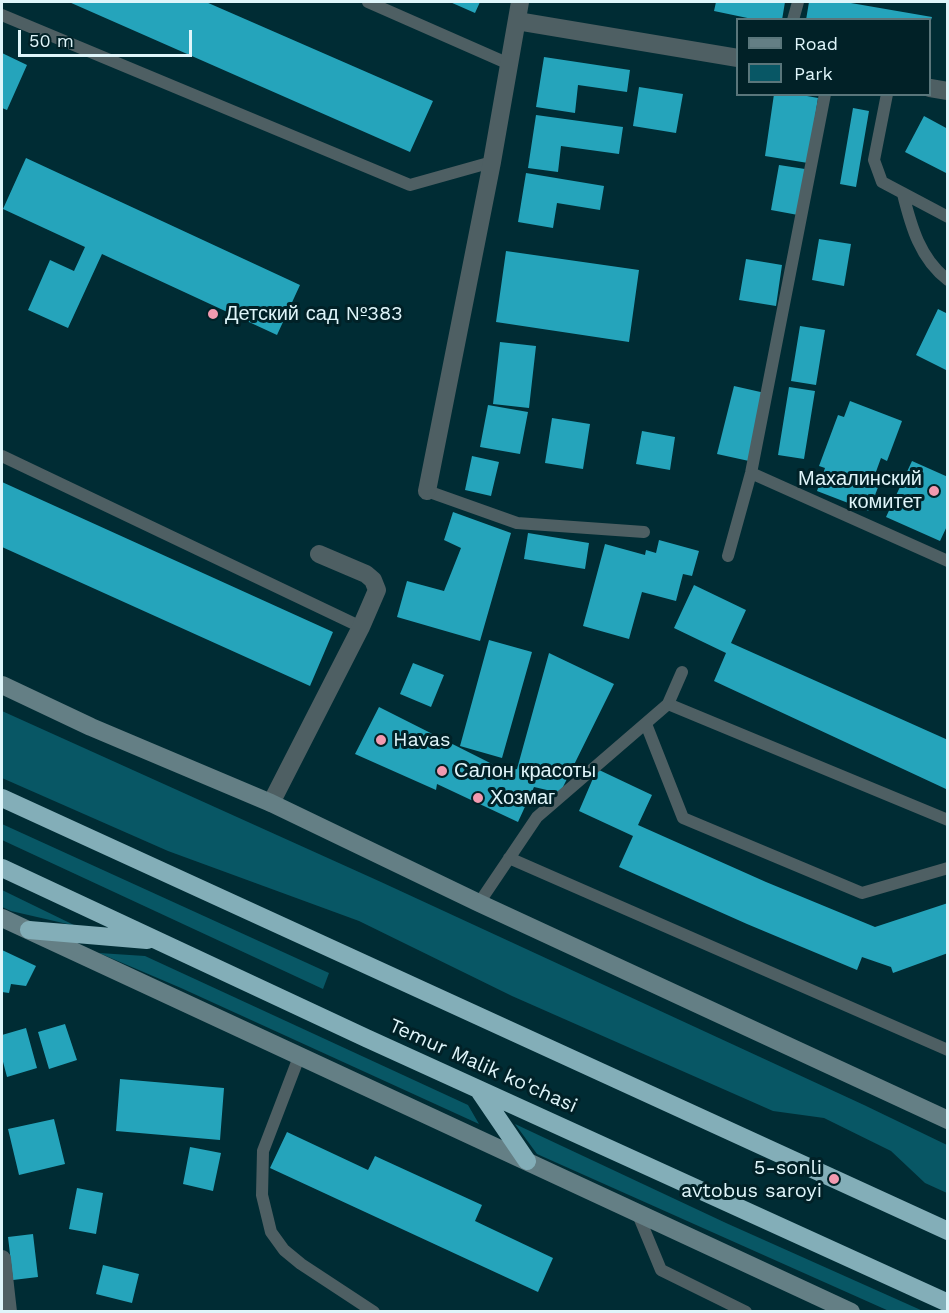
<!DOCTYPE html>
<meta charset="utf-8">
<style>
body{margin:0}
#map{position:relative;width:949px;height:1313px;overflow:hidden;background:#002c34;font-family:"Work Sans",sans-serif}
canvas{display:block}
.frame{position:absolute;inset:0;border:3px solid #dff5fa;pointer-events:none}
.legend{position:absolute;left:736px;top:18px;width:195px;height:78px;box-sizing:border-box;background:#012127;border:2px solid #5a767b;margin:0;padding:8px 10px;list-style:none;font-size:18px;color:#dff5fa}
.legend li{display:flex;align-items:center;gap:12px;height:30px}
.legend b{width:30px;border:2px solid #5a767b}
.scale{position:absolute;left:18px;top:30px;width:174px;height:27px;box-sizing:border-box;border:3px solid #dff5fa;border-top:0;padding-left:8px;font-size:18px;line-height:21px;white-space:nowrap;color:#dff5fa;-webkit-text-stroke:4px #012127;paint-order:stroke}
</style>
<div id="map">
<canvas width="949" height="1313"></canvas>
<div class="frame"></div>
<ul class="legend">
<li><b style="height:8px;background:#647f85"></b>Road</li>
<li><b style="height:16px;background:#085765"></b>Park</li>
</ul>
<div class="scale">50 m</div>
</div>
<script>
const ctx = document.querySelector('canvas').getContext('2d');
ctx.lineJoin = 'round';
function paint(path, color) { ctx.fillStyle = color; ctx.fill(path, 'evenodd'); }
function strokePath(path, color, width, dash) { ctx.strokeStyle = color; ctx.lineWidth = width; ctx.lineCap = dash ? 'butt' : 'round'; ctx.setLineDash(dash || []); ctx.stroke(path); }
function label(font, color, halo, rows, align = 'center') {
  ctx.font = font + ' "Work Sans",sans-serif'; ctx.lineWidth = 6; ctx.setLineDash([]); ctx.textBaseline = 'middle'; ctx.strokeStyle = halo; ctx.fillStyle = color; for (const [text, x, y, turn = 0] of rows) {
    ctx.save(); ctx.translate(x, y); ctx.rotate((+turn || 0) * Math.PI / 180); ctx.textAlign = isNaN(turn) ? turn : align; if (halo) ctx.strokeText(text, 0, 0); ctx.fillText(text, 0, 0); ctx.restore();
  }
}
const green = new Path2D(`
 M2 711 381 882 864 1105 947 1145V1193L925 1183 891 1151 824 1118 773 1111 512 996 359 921 168 851 2 778Z
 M2 824 329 973 323 989 2 840Z
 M2 890 76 926 11 911 2 907Z
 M99 953 145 956 468 1105 479 1124 181 988Z
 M515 1124 726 1223 923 1311H889L537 1154Z`);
const building = new Path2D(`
 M69 2H206L433 101 410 152Z
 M450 2H480L475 13Z
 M716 2H785L782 20H757L714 11Z
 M809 2H845L932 17 931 20H806Z
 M2 53 27 65 7 110 2 108Z
 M544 57 630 70 627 92 578 85 575 113 536 107Z
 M639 87 683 94 676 133 633 126Z
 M774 94H796L818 98 808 163 765 156Z
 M853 108 869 111 856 187 840 184Z
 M536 115 623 127 619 154 561 146 558 172 528 168Z
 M924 116 948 129V174L905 152Z
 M26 158 300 285 277 335 102 254 68 328 28 310 50 260 74 271 85 247 3 209Z
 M779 165 805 169 798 215 771 210Z
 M526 173 604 186 600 210 557 203 553 228 518 222Z
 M819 239 851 244 844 286 812 280Z
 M506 251 639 270 629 342 496 322Z
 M746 259 782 265 776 306 739 300Z
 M938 309 948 314V371L916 355Z
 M800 326 825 330 816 385 791 381Z
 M500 342 536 346 529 408 493 404Z
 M734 386 765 393 749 461 717 454Z
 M789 387 815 391 804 459 778 455Z
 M850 401 902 421 887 461 881 458 873 480 880 482 869 511 817 491 825 468 819 466 838 415 844 417Z
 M488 405 528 412 520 454 480 447Z
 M552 418 590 424 583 469 545 463Z
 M642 431 675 437 670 470 636 464Z
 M472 456 499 462 491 496 465 490Z
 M912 461 948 477V524L940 541 886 517Z
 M2 482 333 632 310 686 2 547Z
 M453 512 511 533 480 641 397 617 407 581 444 591 461 548 444 540Z
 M528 533 589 543 585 569 524 559Z
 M659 540 699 551 692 576 683 574 676 601 642 592 629 639 583 626 605 544 645 555 646 550 656 553Z
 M694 585 746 610 731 643 948 740V784L946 789 714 681 726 653 674 628Z
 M489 640 532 652 502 758 460 746Z
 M549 653 614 684 560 793 534 787 518 822 437 784 436 790 355 754 379 707 506 771 517 769Z
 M413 663 444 675 431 707 400 694Z
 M597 769 652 795 638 825 766 882 875 927 948 903V953L893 973 891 967 862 957 857 970 747 924 619 867 633 836 579 811Z
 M2 950 36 966 26 986 11 984 9 993 2 992Z
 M65 1024 77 1060 49 1069 38 1032Z
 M26 1028 37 1068 7 1077 2 1058V1035Z
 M120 1079 224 1088 220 1140 116 1131Z
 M54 1119 65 1164 19 1175 8 1129Z
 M287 1132 368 1170 375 1156 482 1205 475 1221 553 1258 538 1292 270 1168Z
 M190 1147 221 1153 213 1191 183 1184Z
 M77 1188 103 1193 96 1234 69 1229Z
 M33 1234 38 1277 13 1280 8 1237Z
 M103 1265 139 1274 132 1303 96 1294Z`);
const lane = new Path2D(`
 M368 2 509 64
 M2 15 410 185 492 162
 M793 20 798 2
 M887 94 874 160 882 182 948 217
 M903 194C911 226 920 259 948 280
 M2 456 361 627
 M751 473 948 561
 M427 491 517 523 644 532
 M728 556 751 473 825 94
 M668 704 948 820
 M646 724 683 818 862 893 948 868
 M509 858 948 1050
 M479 903 537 817 668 704 682 672
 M299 1057 263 1151 262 1195 271 1232 284 1250 301 1264 374 1312
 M637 1212 661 1270 746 1312`);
const street = new Path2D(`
 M517 21 738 58
 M930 88 948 91
 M427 491 492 162 520 2
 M271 803 361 627 377 590 373 580 366 574 319 554
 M2 1259 8 1312`);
const secondary = new Path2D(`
 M2 685 91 727 271 803 479 903 948 1120
 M2 918 851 1312`);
const highway = new Path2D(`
 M2 798 948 1231
 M2 868 366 1038 948 1303
 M29 930 147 940
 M478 1089 527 1161`);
const markers = [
 [213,314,6,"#f29ab0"],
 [934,491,6,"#f29ab0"],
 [381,740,6,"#f29ab0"],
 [442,771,6,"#f29ab0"],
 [478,798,6,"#f29ab0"],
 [834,1179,6,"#f29ab0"]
];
const poiNames = [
 ["Детский сад №383",225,314],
 ["Махалинский",922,479,"right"],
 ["комитет",922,502,"right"],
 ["Havas",393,740],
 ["Салон красоты",454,771],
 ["Хозмаг",490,798],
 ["5-sonli",822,1168,"right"],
 ["avtobus saroyi",822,1191,"right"]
];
const streetNames = [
 ["Temur Malik ko'chasi",483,1066,24]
];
paint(green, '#085765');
paint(building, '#25a4bb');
strokePath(lane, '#4e5f63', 12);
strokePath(street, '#4e5f63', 18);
strokePath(secondary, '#647f85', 18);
strokePath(highway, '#83aeb8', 18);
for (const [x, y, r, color] of markers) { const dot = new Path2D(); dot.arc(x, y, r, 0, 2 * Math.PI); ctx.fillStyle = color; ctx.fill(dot); strokePath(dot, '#012127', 2); }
label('20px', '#dff5fa', '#012127', poiNames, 'left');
label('20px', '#dff5fa', '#012127', streetNames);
</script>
